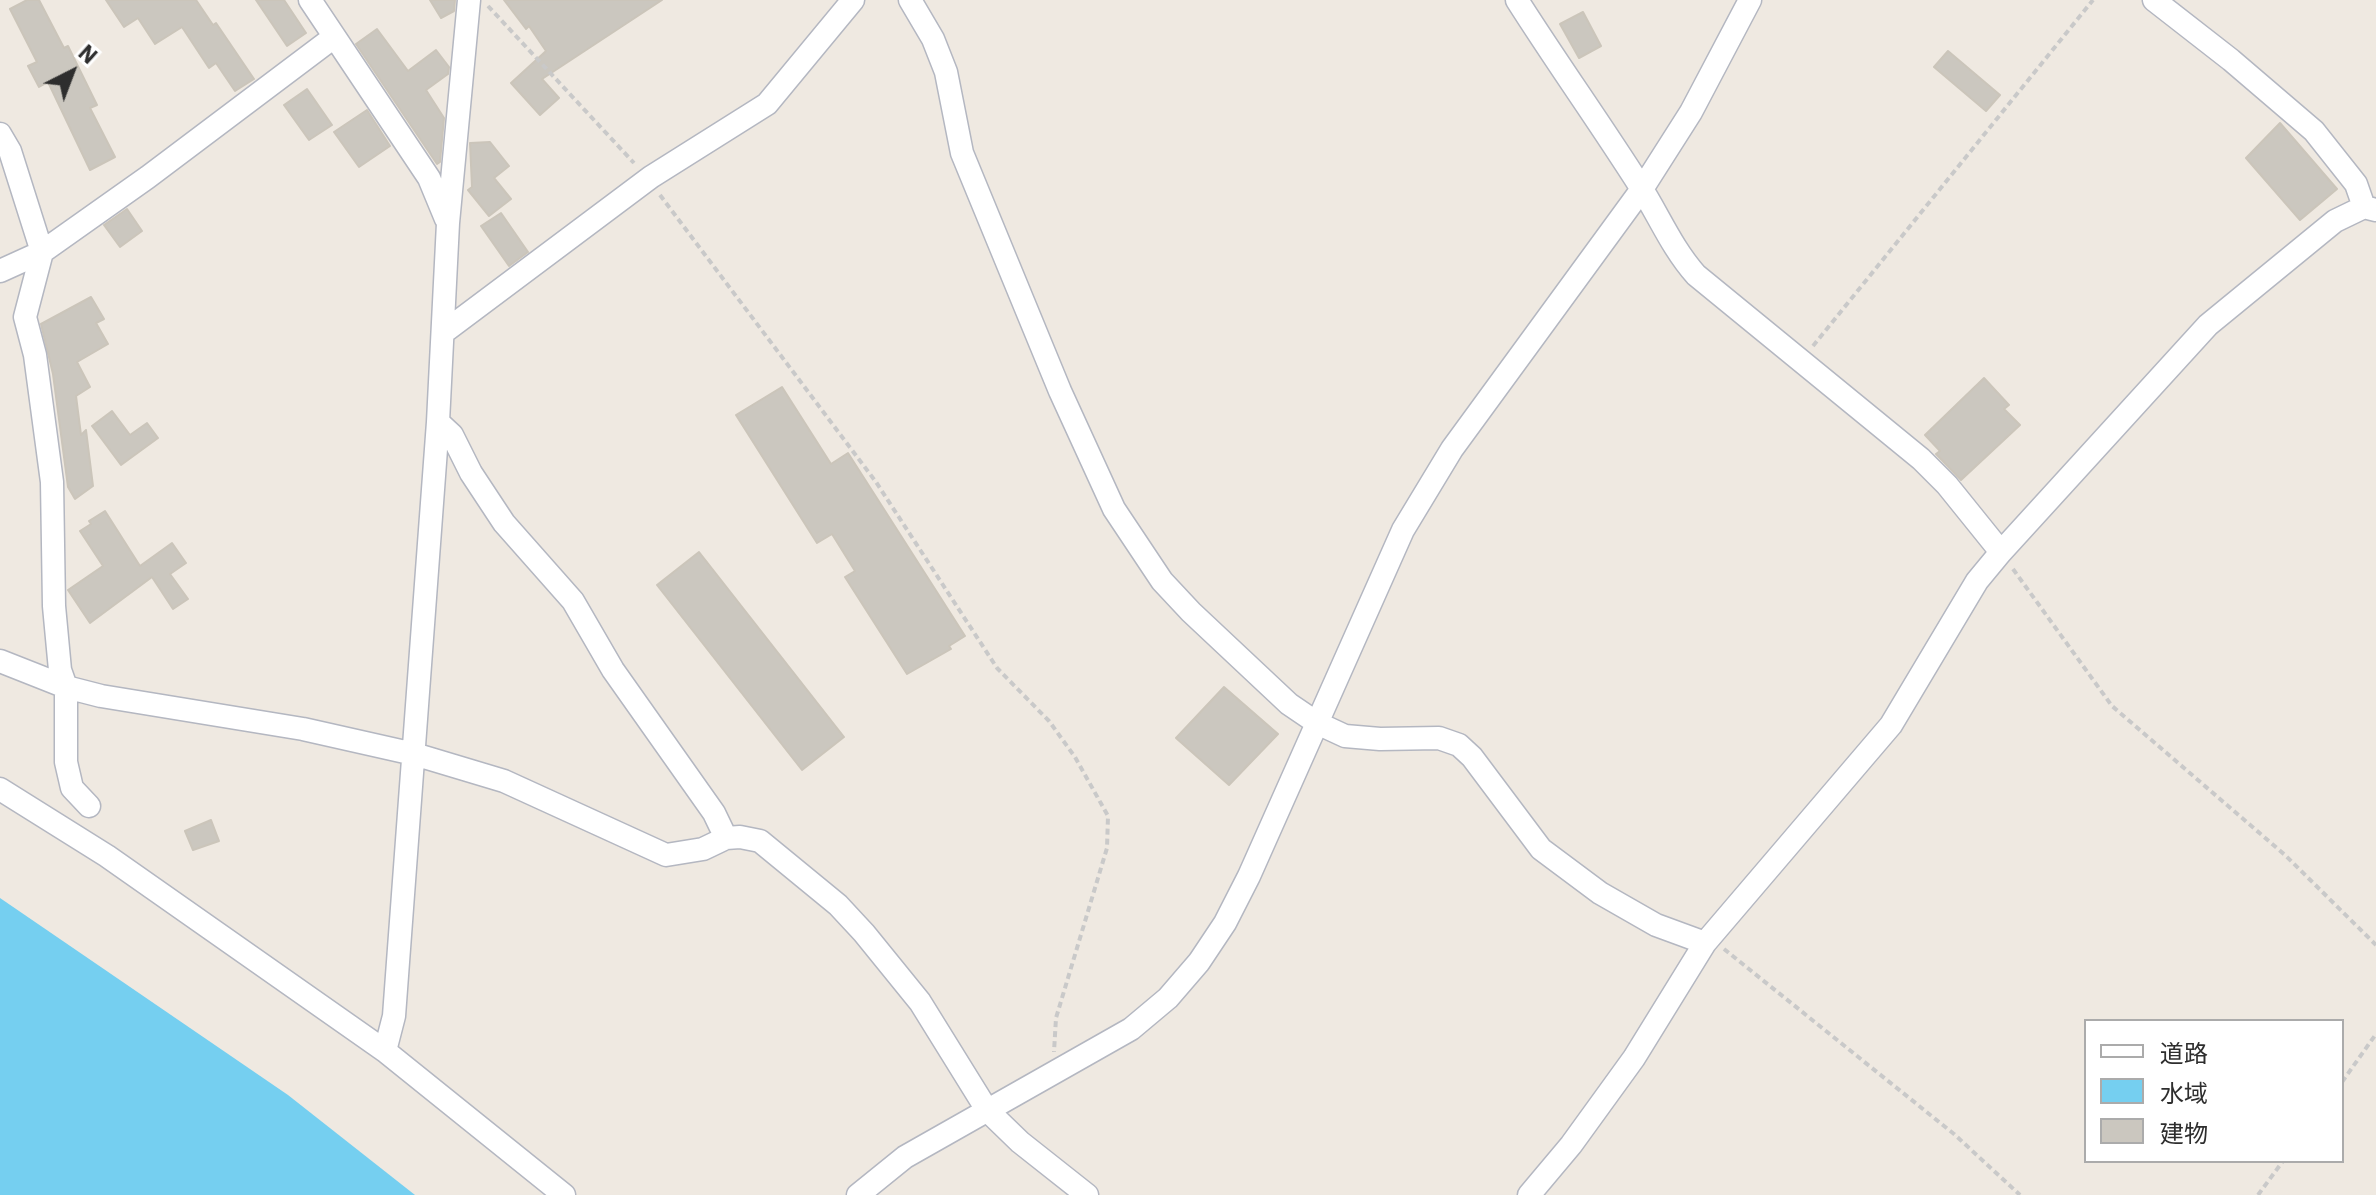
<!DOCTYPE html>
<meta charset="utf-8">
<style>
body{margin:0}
#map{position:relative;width:2376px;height:1195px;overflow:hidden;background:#efe9e1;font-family:"IBM Plex Sans","Noto Sans JP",sans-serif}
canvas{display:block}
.legend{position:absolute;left:2084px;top:1019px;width:260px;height:144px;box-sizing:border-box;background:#fff;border:2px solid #ababab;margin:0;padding:10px 14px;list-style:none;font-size:24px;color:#2e2e2e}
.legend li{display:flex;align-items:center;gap:16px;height:40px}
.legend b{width:40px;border:2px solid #ababab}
.north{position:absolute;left:32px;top:32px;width:80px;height:80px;-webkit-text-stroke:6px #fff;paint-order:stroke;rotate:42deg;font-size:22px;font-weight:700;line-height:32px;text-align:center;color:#2e2e2e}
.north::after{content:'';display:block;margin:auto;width:28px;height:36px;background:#2e2e2e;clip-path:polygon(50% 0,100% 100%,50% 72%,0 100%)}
</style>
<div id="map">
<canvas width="2376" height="1195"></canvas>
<ul class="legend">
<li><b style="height:10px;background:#fff"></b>道路</li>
<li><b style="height:22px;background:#75cff0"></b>水域</li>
<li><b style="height:22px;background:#cbc7bf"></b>建物</li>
</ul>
<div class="north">N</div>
</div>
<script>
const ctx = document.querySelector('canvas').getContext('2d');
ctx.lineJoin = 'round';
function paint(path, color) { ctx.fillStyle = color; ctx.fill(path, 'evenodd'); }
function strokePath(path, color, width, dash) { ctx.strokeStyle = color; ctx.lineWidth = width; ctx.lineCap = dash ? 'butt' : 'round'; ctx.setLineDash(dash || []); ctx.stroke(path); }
const water = new Path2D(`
 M0 898 288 1095 415 1195H0Z`);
const building = new Path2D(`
 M27 0H39L64 48 68 46 97 105 90 108 115 157 90 170 48 82 39 87 28 66 37 62 10 9Z
 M106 0H196L213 25 216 23 254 79 235 91 216 63 209 68 182 27 155 44 138 18 124 27Z
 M256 0H284L306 33 287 46Z
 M430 0H455L454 11 441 18Z
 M504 0H662L542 79 559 98 540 115 511 83 546 51 529 26 526 29Z
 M1583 12 1601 46 1579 58 1560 24Z
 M377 29 408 71 436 50 449 67 448 74 426 90 444 118 440 162 437 164 356 44Z
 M1948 51 2000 95 1986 111 1934 67Z
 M307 89 332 125 309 140 284 105Z
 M367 110 390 146 359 167 334 132Z
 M2280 123 2337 189 2300 220 2246 158Z
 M490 142 509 166 494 178 511 199 489 216 468 190 472 187 470 143Z
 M127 209 142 231 120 247 104 225Z
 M501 213 528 252 509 266 481 226Z
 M91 297 104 319 96 323 108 344 77 362 90 387 76 396 81 435 86 430 93 486 75 499 68 487 53 374 41 324Z
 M1984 378 2009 405 2004 409 2020 425 1961 480 1936 454 1940 451 1925 435Z
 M782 387 831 464 848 453 965 636 949 646 951 649 907 674 845 577 855 571 832 534 817 543 736 415Z
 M112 411 130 435 147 423 158 438 121 465 92 426Z
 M105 511 140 566 172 543 186 563 170 574 188 599 173 609 152 577 90 623 68 590 103 566 80 531 91 524 89 521Z
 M699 552 844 737 802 770 657 585Z
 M1224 687 1278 734 1229 785 1176 738Z
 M211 820 219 841 193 850 185 831Z`);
const path = new Path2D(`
 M488 6 634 163
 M660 195 876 482 997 668 1049 721 1075 757 1108 816 1107 848 1056 1018 1054 1052
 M1813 346 2093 0
 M2013 569 2112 706 2285 855 2376 945
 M1724 949 1954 1134 2020 1195
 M2342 1082 2376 1034
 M2258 1195 2283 1161`);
const minor = new Path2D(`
 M310 0 429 178 446 219
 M910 0 933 39 946 72 962 153 1060 391 1114 509 1162 581 1191 612 1289 704 1317 723 1345 736 1380 739 1439 738 1459 745 1472 757 1541 849 1600 893 1656 925 1705 943
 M1517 0C1557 63 1600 123 1640 186 1659 216 1672 248 1696 275L1921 459 1947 485 2001 552
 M2154 0 2231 60 2314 131 2356 184 2364 207
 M0 134 10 151 42 252 25 317 35 355 52 482 54 606 60 670 66 687V762L72 788 89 806
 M0 271 42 252 148 177 334 37
 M444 332 651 177 767 104 853 0
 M438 422 452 435 471 473 504 523 573 601 613 670 714 813 726 838
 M0 661 66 687 101 696 303 729 414 754 504 781 666 855 703 849 726 838 740 837 760 841 838 905 864 933 920 1002 987 1110 1020 1142 1087 1195
 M0 789 107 856 385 1051 564 1195
 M385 1051 394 1016 438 422 448 223 469 0
 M858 1195 905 1157 1131 1029 1168 998 1199 962 1225 923 1249 876 1403 530 1452 449 1642 189 1691 112 1750 0
 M1529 1195 1571 1145 1634 1058 1705 943 1891 725 1977 581 2001 552 2208 325 2335 221 2364 207 2376 210`);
paint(water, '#75cff0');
paint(building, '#cbc7bf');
strokePath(building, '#cbc5ba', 2);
strokePath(minor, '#b4b7c1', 25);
strokePath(path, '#c9c9c9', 4, [6, 4]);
strokePath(minor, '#fff', 22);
</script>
